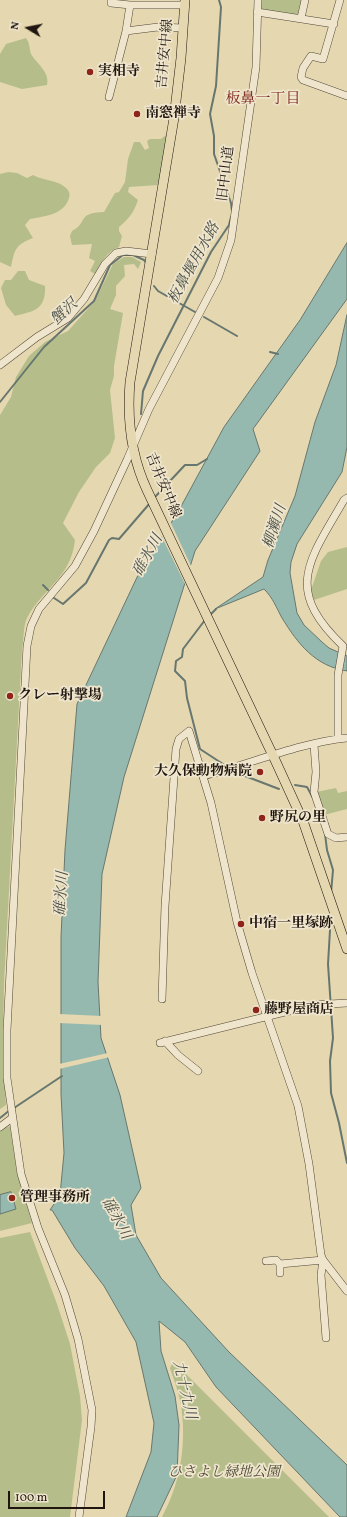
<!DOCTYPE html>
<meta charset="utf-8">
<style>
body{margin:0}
#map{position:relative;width:347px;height:1517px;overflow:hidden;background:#e5d7b0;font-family:Vollkorn,serif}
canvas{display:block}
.north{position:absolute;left:8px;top:8px;width:40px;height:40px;-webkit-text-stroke:3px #eee5cc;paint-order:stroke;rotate:280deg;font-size:11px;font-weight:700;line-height:16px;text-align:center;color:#20150f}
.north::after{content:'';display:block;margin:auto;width:14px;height:18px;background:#20150f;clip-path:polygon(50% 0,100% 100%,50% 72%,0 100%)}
.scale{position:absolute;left:8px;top:1491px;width:97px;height:18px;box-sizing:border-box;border:2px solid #20150f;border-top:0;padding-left:5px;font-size:12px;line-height:14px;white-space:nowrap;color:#20150f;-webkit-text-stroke:3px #eee5cc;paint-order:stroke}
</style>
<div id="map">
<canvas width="347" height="1517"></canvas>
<div class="north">N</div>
<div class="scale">100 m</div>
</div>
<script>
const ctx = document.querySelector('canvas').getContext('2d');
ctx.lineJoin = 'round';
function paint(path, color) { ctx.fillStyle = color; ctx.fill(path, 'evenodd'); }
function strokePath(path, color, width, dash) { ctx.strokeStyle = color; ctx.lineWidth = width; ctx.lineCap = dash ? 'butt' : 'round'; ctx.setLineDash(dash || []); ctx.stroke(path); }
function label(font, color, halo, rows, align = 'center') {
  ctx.font = font + ' Vollkorn,"Noto Serif JP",serif'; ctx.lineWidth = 3.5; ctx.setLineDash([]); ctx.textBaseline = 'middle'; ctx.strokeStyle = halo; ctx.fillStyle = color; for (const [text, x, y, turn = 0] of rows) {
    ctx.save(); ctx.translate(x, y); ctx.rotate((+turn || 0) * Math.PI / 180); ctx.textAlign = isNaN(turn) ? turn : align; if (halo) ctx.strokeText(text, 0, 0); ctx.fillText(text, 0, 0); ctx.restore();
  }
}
const green = new Path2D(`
 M260 0H302L299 13 296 15 263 10 260 6Z
 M26 38C30 43 29 48 31 54 37 64 50 72 47 85L22 89 0 82V54L6 44Z
 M166 135 169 137 166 159 158 185 129 187 128 192 138 200C134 212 129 219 119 227V231L122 236 119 247C106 252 101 263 95 274L90 271 95 261 89 258 92 244 72 245 70 236 72 231C89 222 76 213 104 212L115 193 119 192 125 182 128 159 134 142H140L145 150 149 148 147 141 150 139H161Z
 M8 172 17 173 27 178 33 175C42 180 54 180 62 185 67 188 71 192 69 198 64 215 45 216 30 219L25 225 33 238C15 245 15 249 11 267L0 262V174Z
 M124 257H132L141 262 138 269 134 264 124 265 125 276 116 286V295L110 309 123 313 114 366V376L110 390 115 438 110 453 96 467 79 492 63 523 75 540C71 578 43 588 27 618 23 626 24 640 22 649L4 983 3 1050 6 1105 0 1109V415L11 397 16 377 29 356 45 342 68 331 95 301 113 264Z
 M18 271H25L29 280 45 286C46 310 34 311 15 316L6 305 1 288 5 280H11Z
 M347 547V589L314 600 311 590 321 561 328 552Z
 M336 788 338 793 347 791V809L324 815 316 792Z
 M10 1126 17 1173 32 1223 0 1231V1129Z
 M30 1232 57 1304 70 1344 80 1396 82 1420 70 1517H0V1238Z
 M175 1363 329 1517H162C179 1486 186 1449 182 1413 181 1398 175 1383 170 1368L172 1364Z`);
const water = new Path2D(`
 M347 243V299L253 429 260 451 195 551 124 777 102 874 98 982 101 1038 120 1095 141 1188 131 1205 136 1235 161 1278 229 1352 347 1465V1517H340L216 1387 185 1342 159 1321 161 1351 175 1396 179 1425 177 1475 157 1517H126L151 1452 154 1423 136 1342 104 1286 75 1248 52 1210H50L60 1195 64 1153 61 1094V937L65 850 77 704 140 571 178 512 224 427 300 320Z
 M347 315V447L342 472 297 544 291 562 290 573 297 613 304 625 322 642 329 648 347 656V671C315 666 298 644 282 618 276 607 273 598 264 589L215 609 263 577 268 560 295 496 315 422 336 365Z
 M11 1192 16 1209 0 1214V1195Z`);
const pier = new Path2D(`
 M170 521 192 568 186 586 161 535Z
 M59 1014 102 1016 103 1025 59 1023Z
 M108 1053 110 1057 59 1069V1064Z`);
const stream = new Path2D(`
 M219 0 221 7 216 86 210 114 214 136V154L231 203 232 211
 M154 286 158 291 195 312
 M204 317 237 336
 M270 352 278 354
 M0 402 44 347 94 301 110 265 123 255H133L144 260 146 263
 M141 414 143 391 158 356 211 252 229 225 231 217
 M154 498 185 465H197L207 459
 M43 585 48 590
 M54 598 63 604 86 583 109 540 112 538 119 539 150 503
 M210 615 216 609
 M205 620 183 649 182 657 176 661 175 671 185 681 187 698 200 749 226 766
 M232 771 279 789
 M295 785 307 787 313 798
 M325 834 327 850 333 870 331 893
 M331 913 328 964 333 1038 330 1061 331 1093 339 1123 347 1163
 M14 1108 62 1076
 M0 1118 10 1110`);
const minor = new Path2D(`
 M340 0 323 59 311 56 303 68 301 77 303 80 347 96
 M130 5H185
 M257 12 334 24
 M301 18 305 0
 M126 31 158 27 183 28
 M109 97 126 31 130 5 111 3V0
 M0 365 37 337 68 318 84 299 105 264 116 253 126 251 152 254
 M338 739V675L343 646C283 589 309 561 344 500L347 498
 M314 745 316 772 314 792 328 834 336 838 347 837
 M203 776C251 764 298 743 347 738
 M162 999 165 906 176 749 179 739 189 731 211 803 237 922 252 973 298 1106 309 1164 321 1255 323 1260 347 1291
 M165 1041 178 1055 198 1071
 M160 1043 313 1005 347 1003
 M0 1127 12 1118
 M323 1260 321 1275 326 1338
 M266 1261 276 1260 280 1264
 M280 1273V1264L323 1260
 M79 1517 91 1427 92 1410 78 1339 65 1295 38 1228 21 1174 7 1078V1030L27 646 31 626 39 609 75 566 94 531 127 460 149 409 218 278 231 240 256 67 258 0`);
const major = new Path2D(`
 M185 0 181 58 174 118 130 382C127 419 131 456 147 490L276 762 303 821 347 949`);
const markers = [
 [90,72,4,"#8f2418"],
 [137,114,4,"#8f2418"],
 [10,696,4,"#8f2418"],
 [260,772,4,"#8f2418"],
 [262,818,4,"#8f2418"],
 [241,924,4,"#8f2418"],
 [256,1010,4,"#8f2418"],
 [12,1198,4,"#8f2418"]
];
const streetNames = [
 ["吉井安中線",166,54,-85],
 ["旧中山道",227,174,-83],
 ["吉井安中線",162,486,67]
];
const poiNames = [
 ["実相寺",98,72],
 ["南窓禅寺",145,114],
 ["クレー射撃場",18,696],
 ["大久保動物病院",252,772,"right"],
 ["野尻の里",270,818],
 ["中宿一里塚跡",249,924],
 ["藤野屋商店",264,1010],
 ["管理事務所",20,1198]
];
const parkNames = [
 ["ひさよし緑地公園",224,1473]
];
const neighbourhoodNames = [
 ["板鼻一丁目",263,100]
];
const waterNames = [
 ["板鼻堰用水路",195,264,-61],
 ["蟹沢",65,313,-43],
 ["柳瀬川",276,527,-72],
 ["碓氷川",149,556,-61],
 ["碓氷川",63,894,-87],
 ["碓氷川",115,1219,61],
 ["九十九川",183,1390,77]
];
paint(green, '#b5be8b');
paint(water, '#96b9af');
strokePath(water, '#67776f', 1);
paint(pier, '#e5d7b0');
strokePath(stream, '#67776f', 2);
strokePath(minor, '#514637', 8);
strokePath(major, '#20150f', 10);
strokePath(minor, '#eee5cc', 7);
strokePath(major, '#e5d7b0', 9);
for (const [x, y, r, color] of markers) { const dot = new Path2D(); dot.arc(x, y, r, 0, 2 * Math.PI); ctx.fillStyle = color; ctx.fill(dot); strokePath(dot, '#eee5cc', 1.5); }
label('14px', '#20150f', '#eee5cc', streetNames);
label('bold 14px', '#20150f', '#eee5cc', poiNames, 'left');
label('italic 14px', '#4d4834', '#eee5cc', parkNames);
label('15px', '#7a1f14', '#eee5cc', neighbourhoodNames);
label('italic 15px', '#494e47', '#eee5cc', waterNames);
</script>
